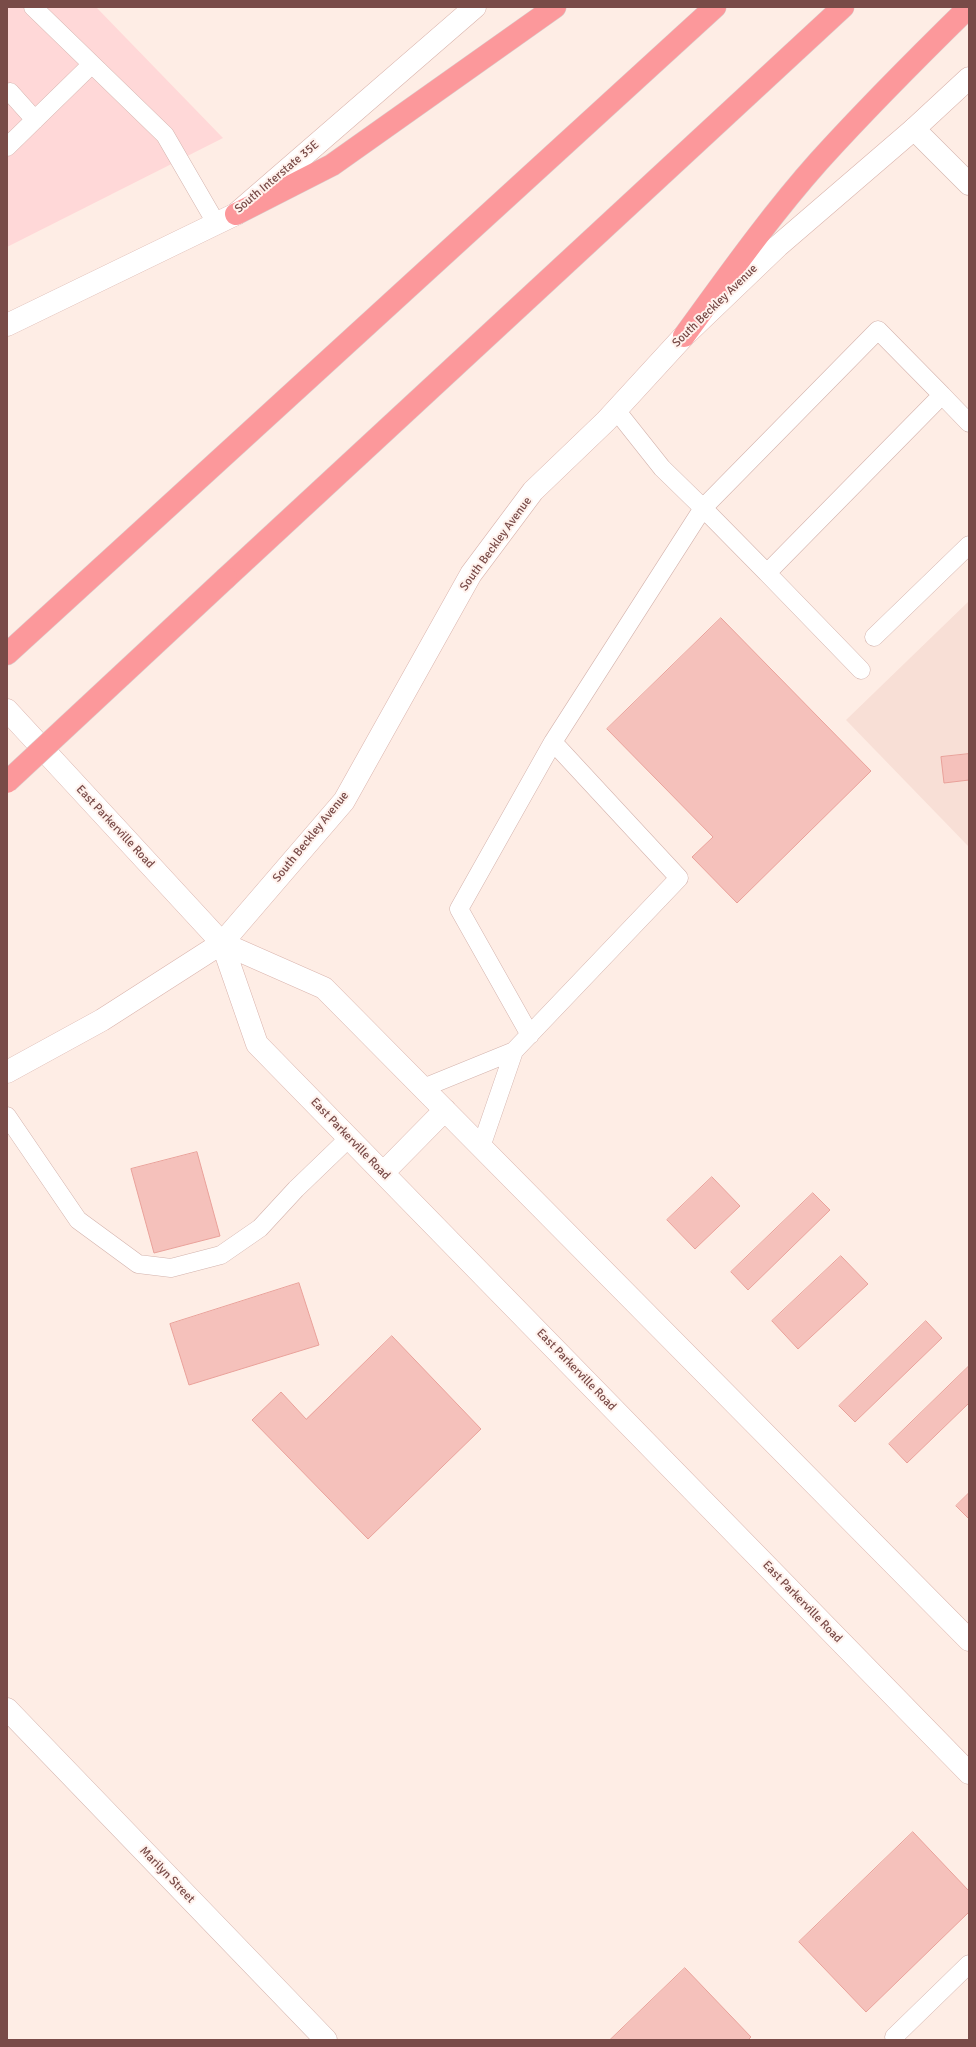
<!DOCTYPE html>
<style>
body{margin:0}
#map{position:relative;width:976px;height:2047px;overflow:hidden;background:#feede5;font-family:Signika,sans-serif}
canvas{display:block}
.frame{position:absolute;inset:0;border:8px solid #794b48;pointer-events:none}
</style>
<div id="map">
<canvas width="976" height="2047"></canvas>
<div class="frame"></div>
</div>
<script>
const ctx = document.querySelector('canvas').getContext('2d');
ctx.lineJoin = 'round';
function paint(path, color) { ctx.fillStyle = color; ctx.fill(path, 'evenodd'); }
function strokePath(path, color, width, dash) { ctx.strokeStyle = color; ctx.lineWidth = width; ctx.lineCap = dash ? 'butt' : 'round'; ctx.setLineDash(dash || []); ctx.stroke(path); }
function label(font, color, halo, rows, align = 'center') {
  ctx.font = font + ' Signika,sans-serif'; ctx.lineWidth = 4; ctx.setLineDash([]); ctx.textBaseline = 'middle'; ctx.strokeStyle = halo; ctx.fillStyle = color; for (const [text, x, y, turn = 0] of rows) {
    ctx.save(); ctx.translate(x, y); ctx.rotate((+turn || 0) * Math.PI / 180); ctx.textAlign = isNaN(turn) ? turn : align; if (halo) ctx.strokeText(text, 0, 0); ctx.fillText(text, 0, 0); ctx.restore();
  }
}
const residential = new Path2D(`
 M969 601V847L846 720Z`);
const commercial = new Path2D(`
 M7 7H96L223 138 7 247Z`);
const building = new Path2D(`
 M721 618 871 771 737 903 692 857 713 837 607 729Z
 M969 754V780L944 783 941 757Z
 M197 1152 220 1236 154 1253 131 1169Z
 M712 1177 740 1206 695 1249 667 1220Z
 M813 1193 830 1210 748 1290 731 1272Z
 M841 1256 868 1284 798 1349 772 1321Z
 M299 1283 319 1345 189 1385 170 1324Z
 M926 1321 942 1338 855 1422 839 1406Z
 M392 1336 481 1429 368 1539 252 1420 281 1392 306 1419Z
 M969 1366V1403L907 1463 889 1444Z
 M969 1493V1519L956 1506Z
 M913 1832 969 1891V1912L866 2012 799 1942Z
 M685 1968 751 2037 748 2040H610Z`);
const service = new Path2D(`
 M33 7 165 135 216 223
 M10 92 35 120
 M7 147 91 65
 M878 330 942 395 767 573 703 508Z
 M942 395 969 423
 M767 573 861 670
 M874 637 969 545
 M530 1035 459 909 553 742
 M423 1088 514 1051
 M7 1116 78 1220 138 1264 171 1268 221 1255 260 1228 296 1189 349 1138
 M481 1147 514 1051 679 878 553 742 703 508 662 468 616 410
 M894 2037 969 1964`);
const minor = new Path2D(`
 M914 129 969 184
 M7 1709 326 2040`);
const secondary = new Path2D(`
 M7 325 236 214 475 7
 M7 710 222 943 324 988 969 1640
 M222 943 257 1044 969 1773
 M7 1072 102 1020 222 943 344 801 471 574 533 491 606 421 684 336 778 246 914 129 969 78
 M383 1173 445 1110`);
const motorway = new Path2D(`
 M236 214 332 165 555 7
 M684 336C727 277 770 216 819 161 867 108 918 57 969 7
 M226 578 843 7
 M7 654 715 7`);
const motorwayBridge = new Path2D(`
 M7 782 226 578`);
const streetNames = [
 ["South Interstate 35E",277,177,-40],
 ["South Beckley Avenue",715,306,-44],
 ["South Beckley Avenue",496,544,-54],
 ["East Parkerville Road",115,827,47],
 ["South Beckley Avenue",311,837,-51],
 ["East Parkerville Road",350,1139,46],
 ["East Parkerville Road",576,1370,46],
 ["East Parkerville Road",802,1602,46],
 ["Marilyn Street",167,1875,46]
];
paint(residential, '#f8dfd6');
paint(commercial, '#ffd8d8');
paint(building, '#f5c1bb');
strokePath(building, '#e9a19a', 1);
strokePath(service, '#d3b2ac', 19);
strokePath(minor, '#d3b2ac', 23);
strokePath(secondary, '#d9b3ac', 23);
strokePath(motorway, '#d9cdcc', 23);
strokePath(service, '#fff', 18);
strokePath(minor, '#fff', 22);
strokePath(secondary, '#fff', 22);
strokePath(motorway, '#fc989b', 22);
strokePath(motorwayBridge, '#d9cdcc', 23, []);
strokePath(motorwayBridge, '#fc989b', 22);
label('12px', '#794b48', '#fff2ed', streetNames);
</script>
